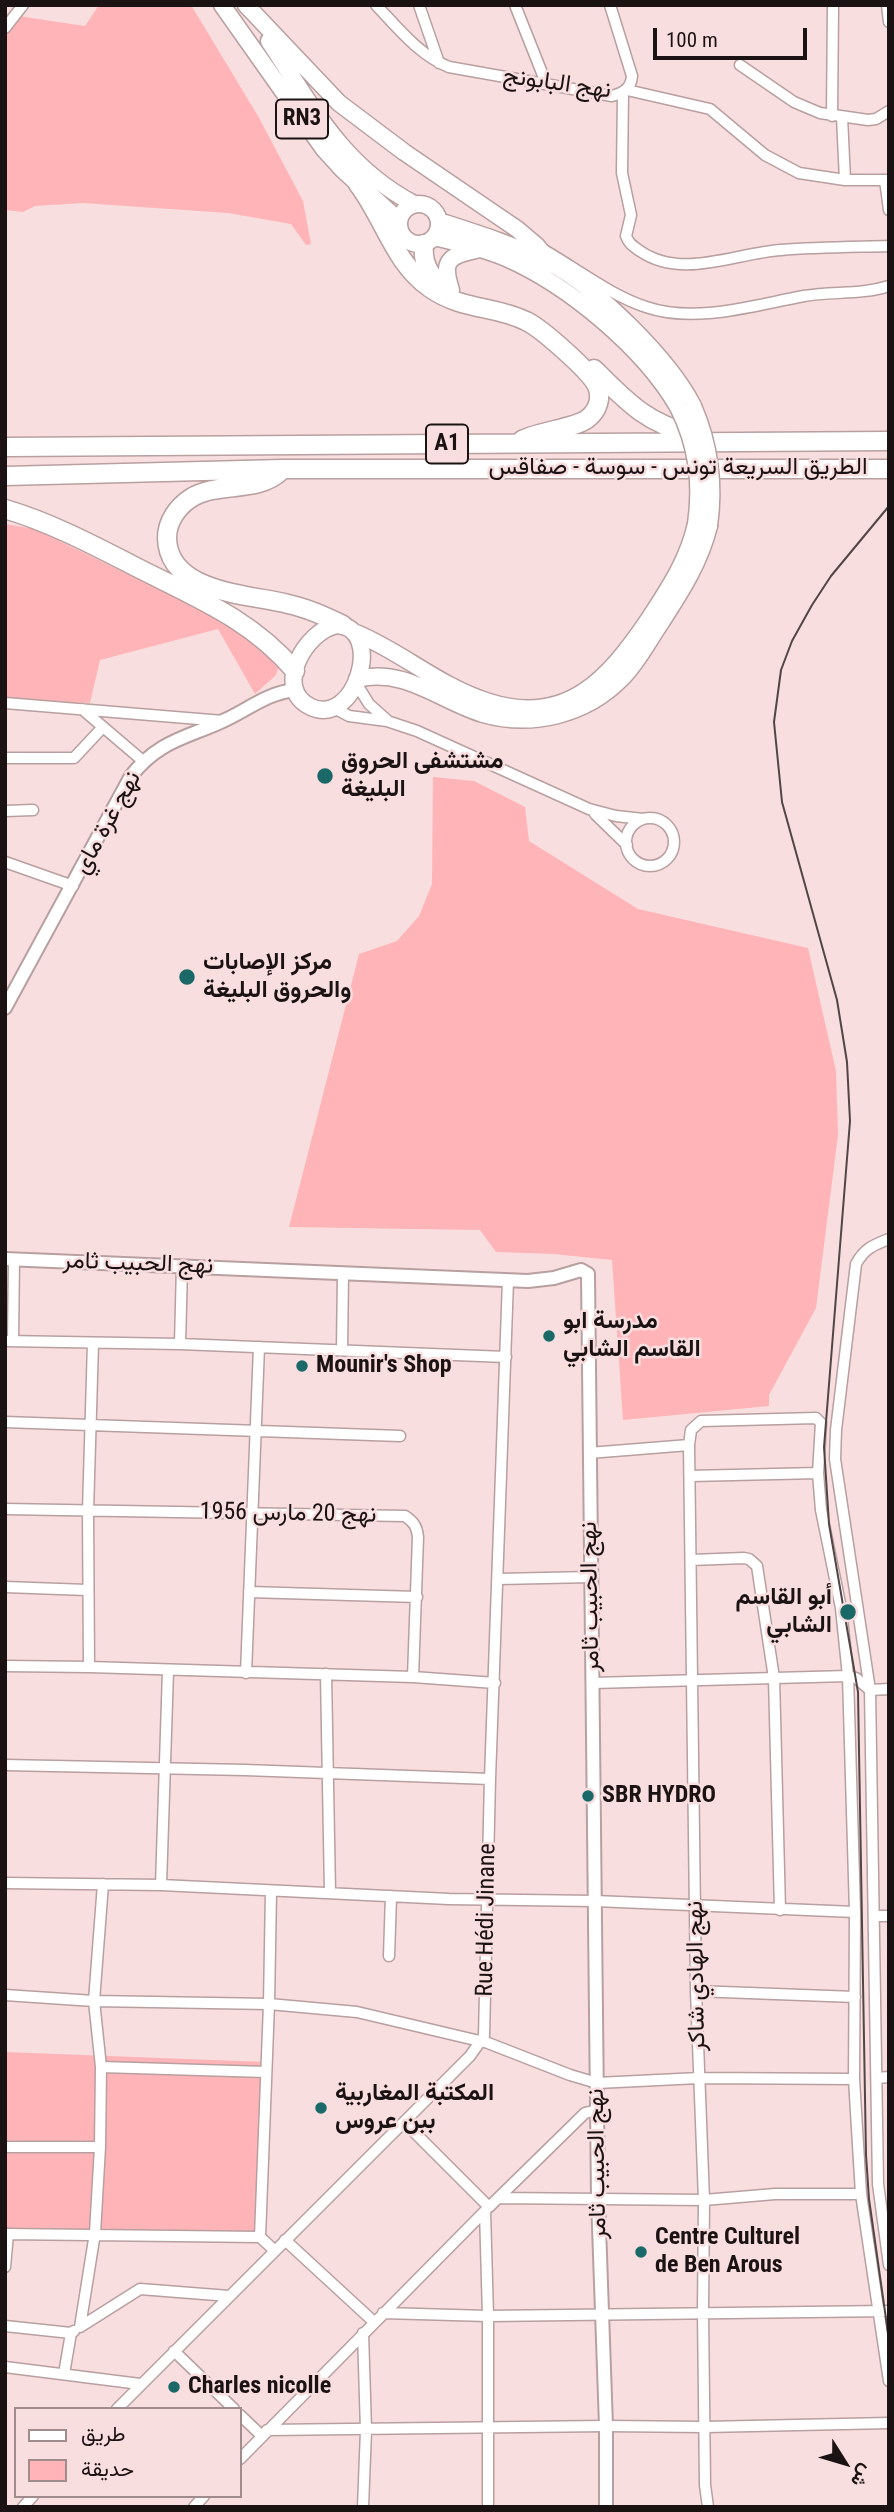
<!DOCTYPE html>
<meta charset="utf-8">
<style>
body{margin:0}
#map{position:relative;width:894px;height:2512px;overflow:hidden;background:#f9dedf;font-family:"Roboto Condensed",Vazirmatn,sans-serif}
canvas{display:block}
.frame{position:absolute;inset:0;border:7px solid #1b1213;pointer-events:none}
.legend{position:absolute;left:14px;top:2407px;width:228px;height:91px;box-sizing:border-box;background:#f9dedf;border:2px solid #a08c8d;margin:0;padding:9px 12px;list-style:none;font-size:21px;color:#1b1213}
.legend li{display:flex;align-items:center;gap:14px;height:35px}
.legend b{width:35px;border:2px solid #a08c8d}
.north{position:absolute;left:810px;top:2428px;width:70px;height:70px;-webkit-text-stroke:5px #f9dedf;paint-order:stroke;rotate:127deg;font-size:19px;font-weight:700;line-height:28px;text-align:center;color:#1b1213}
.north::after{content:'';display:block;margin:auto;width:24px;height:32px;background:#1b1213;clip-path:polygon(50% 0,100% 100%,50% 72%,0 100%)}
.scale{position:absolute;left:653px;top:28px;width:154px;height:32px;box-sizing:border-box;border:4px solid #1b1213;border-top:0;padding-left:9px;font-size:21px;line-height:24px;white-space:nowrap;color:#1b1213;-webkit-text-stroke:5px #f9dedf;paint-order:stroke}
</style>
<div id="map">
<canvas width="894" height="2512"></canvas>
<div class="frame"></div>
<ul class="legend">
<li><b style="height:9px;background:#fff"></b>طريق</li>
<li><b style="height:19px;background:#ffb4b8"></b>حديقة</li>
</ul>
<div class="north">ش</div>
<div class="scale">100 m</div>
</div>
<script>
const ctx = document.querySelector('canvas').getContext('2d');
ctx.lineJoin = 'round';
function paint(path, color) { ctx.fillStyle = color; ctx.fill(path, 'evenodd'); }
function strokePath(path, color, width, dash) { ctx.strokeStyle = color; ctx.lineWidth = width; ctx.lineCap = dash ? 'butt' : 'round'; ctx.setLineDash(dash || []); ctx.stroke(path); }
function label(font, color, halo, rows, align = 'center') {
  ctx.font = font + ' "Roboto Condensed",Vazirmatn,sans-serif'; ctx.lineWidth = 5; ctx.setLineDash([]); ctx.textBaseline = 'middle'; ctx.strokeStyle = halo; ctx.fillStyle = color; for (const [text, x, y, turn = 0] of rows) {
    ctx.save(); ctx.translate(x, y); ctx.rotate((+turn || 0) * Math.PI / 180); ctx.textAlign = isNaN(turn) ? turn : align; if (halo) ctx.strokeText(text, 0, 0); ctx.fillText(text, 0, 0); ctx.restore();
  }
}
const green = new Path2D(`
 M99 5H191L258 116 303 201 311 244 306 245 291 224 228 213 83 203 35 206 23 212 5 210V14L85 26Z
 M5 524 35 529 221 620 269 648 279 666 276 675 255 694 218 629 100 660 90 703 5 700Z
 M433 777 474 781 525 807 529 841 638 909 808 948 836 1071 838 1135 816 1308 769 1395V1406L623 1420 612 1260 554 1254 496 1252 480 1230 289 1227 359 954 397 941 419 916 432 884Z
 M5 2052 265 2062 257 2238 5 2233Z`);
const minor = new Path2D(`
 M376 5C398 28 419 55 449 67L612 96C624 93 631 88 632 76L610 5
 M419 5 439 63
 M515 5 546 83
 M887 5 889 22
 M5 28 23 5
 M740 65 794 102 820 113 868 120 876 119 889 111
 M627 90 710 109 765 155 799 173 845 180H889
 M623 92 622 173 631 215 626 236C629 244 633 246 640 251 682 280 735 253 781 250 817 247 853 247 889 246
 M832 116 833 5
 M842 117 845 180
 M885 180 889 210
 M544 250C577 269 610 295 646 307 696 324 754 305 804 296 833 291 861 295 889 286
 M356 683 369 704 387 720
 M5 703 223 721
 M334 708 349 716 387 721 417 731 589 809 616 816 643 819
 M82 709 143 761
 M5 758H74L103 727
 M5 811 33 810
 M595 814 627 845
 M626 842a24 24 0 1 1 48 0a24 24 0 1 1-48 0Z
 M5 862 73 886
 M889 1239C873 1245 864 1249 856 1264L836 1430 835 1459 870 1690 878 2184 889 2265
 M5 1341 180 1344 506 1357
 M13 1341 14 1259
 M180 1344 182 1266
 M342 1350 343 1273
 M5 1422 400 1436
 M589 1453 689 1445
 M690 1476 818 1473
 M5 1509 405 1516C414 1522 417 1527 418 1537L413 1677
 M691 1560 744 1558 749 1559 757 1566 774 1678 780 1910
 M498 1579 591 1577
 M5 1587 87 1590
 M249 1592 417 1597
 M5 1666 89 1667 413 1677 495 1683
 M89 1667 88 1511 93 1343
 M246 1673 259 1347
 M326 1674 330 1893
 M593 1683 848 1676 856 1678 870 1690 889 1689
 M5 1765 245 1770 490 1779
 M5 1883 161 1885 449 1899 595 1901 855 1912
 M103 1884 94 2001 101 2067 100 2147 95 2233 80 2327 140 2289 229 2296
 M161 1885 168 1671
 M271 1891 269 2004 260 2237 274 2250
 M874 1916H889
 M389 1956 391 1896
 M696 1991 855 1997
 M5 1995 94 2001 269 2004 357 2012 488 2043 570 2075 597 2083 699 2078 854 2079
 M101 2067 266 2072
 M877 2078 889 2077
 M404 2122 489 2207 585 2113 597 2110
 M5 2147H100
 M498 2198 704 2200 775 2194H861
 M485 2211 488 2316 889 2311
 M5 2234 260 2237
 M285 2240 374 2322
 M5 2267 8 2234
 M383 2313 488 2316V2507
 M5 2326 71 2333
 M174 2351 234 2409
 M5 2367 140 2384
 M64 2374 71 2333 74 2331
 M117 2409 470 2056 484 2036 490 1779 508 1280
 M240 2415 262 2436
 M267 2430 606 2426 705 2427 889 2423
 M240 2459 486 2210
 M23 2507 33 2496
 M194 2507 204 2496
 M363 2507 366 2430 363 2333
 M708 2507 705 2485 703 2312 704 2200 696 1991 689 1445 691 1430 701 1421 816 1418 821 1423 818 1473 821 1510 841 1608 848 1676 855 1912 854 2079 861 2194 889 2381`);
const tertiary = new Path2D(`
 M5 1008 131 776C159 740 187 738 225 720 249 709 267 693 295 690
 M5 1259 528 1281 554 1278 581 1270 588 1274 598 2198 606 2426V2507`);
const trunk = new Path2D(`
 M222 5 323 148 343 170 398 220
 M246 5 339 103 404 152 517 229 537 246 550 263
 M269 41C312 106 342 166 414 204
 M399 224a20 20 0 1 1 40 0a20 20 0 1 1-40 0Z
 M439 221C476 233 515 245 550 263 597 288 669 359 693 406
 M434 237C459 243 483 248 506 258 568 285 644 348 678 407
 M451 290C442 262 447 256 476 250
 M337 625C385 627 356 728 311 707 272 689 306 630 337 625Z
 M356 633C402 652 440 687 489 702 567 727 609 678 649 619 669 588 688 560 696 524
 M357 679C405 667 440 701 483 714 532 728 586 715 622 678 638 662 649 640 662 621 682 590 700 562 709 526`);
const motorway = new Path2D(`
 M358 184C384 218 394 263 430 288 463 311 494 305 526 321 541 328 590 371 597 386 602 398 598 411 587 419 575 428 540 431 522 440
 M424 244C422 263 429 277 445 287
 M594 369C627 402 647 424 694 435
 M5 447 889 441
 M281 471C257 494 218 481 191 498 177 507 167 522 167 538 168 593 249 594 288 604 307 608 325 616 343 625
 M5 476 282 469H889
 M5 509C52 523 95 546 138 568 197 598 252 620 295 671`);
const tram = new Path2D(`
 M889 506 831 576 812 605 792 641 781 670 774 722 782 802 837 1000 847 1062 850 1121 824 1447 829 1524 858 1692 866 2155 869 2199 889 2340`);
const trunkBridge = new Path2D(`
 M693 406C710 445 715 484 709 526
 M678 407C697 445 702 482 696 524`);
const markers = [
 [325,776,9,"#1a6868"],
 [187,977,9,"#1a6868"],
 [549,1336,7,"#1a6868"],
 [302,1366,7,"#1a6868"],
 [848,1612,9,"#1a6868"],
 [588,1796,7,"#1a6868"],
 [321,2108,7,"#1a6868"],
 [641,2252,7,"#1a6868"],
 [174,2387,7,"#1a6868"]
];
const shields = [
 [302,119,52],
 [447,444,42]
];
const shieldNames = [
 ["RN3",302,119],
 ["A1",447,444]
];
const streetNames = [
 ["نهج البابونج",557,84,8],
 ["الطريق السريعة تونس - سوسة - صفاقس",678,468],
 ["نهج غرة ماي",108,823,-61],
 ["نهج الحبيب ثامر",138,1264,2],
 ["نهج 20 مارس 1956",288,1514,1],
 ["نهج الحبيب ثامر",591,1597,-91],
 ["Rue Hédi Jinane",487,1920,-89],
 ["نهج الهادي شاكر",697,1976,-91],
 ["نهج الحبيب ثامر",598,2164,-91]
];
const poiNames = [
 ["مشتشفى الحروق",341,762],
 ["البليغة",341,790],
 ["مركز الإصابات",203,963],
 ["والحروق البليغة",203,991],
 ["مدرسة ابو",563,1322],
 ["القاسم الشابي",563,1350],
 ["Mounir's Shop",316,1366],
 ["أبو القاسم",832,1598,"right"],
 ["الشابي",832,1626,"right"],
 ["SBR HYDRO",602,1796],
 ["المكتبة المغاربية",335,2094],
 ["ببن عروس",335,2122],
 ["Centre Culturel",655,2238],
 ["de Ben Arous",655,2266],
 ["Charles nicolle",188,2387]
];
paint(green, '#ffb4b8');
strokePath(minor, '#b89fa0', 13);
strokePath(tertiary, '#b89fa0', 16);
strokePath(trunk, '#b89fa0', 19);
strokePath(motorway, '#b89fa0', 21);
strokePath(minor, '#fff', 10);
strokePath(tertiary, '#fff', 12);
strokePath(trunk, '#fff', 16);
strokePath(motorway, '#fff', 18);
strokePath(tram, '#524546', 2);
strokePath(trunkBridge, '#b89fa0', 19, []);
strokePath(trunkBridge, '#fff', 16);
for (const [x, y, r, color] of markers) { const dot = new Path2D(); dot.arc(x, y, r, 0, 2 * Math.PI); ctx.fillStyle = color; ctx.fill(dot); strokePath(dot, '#f9dedf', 2.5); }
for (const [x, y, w] of shields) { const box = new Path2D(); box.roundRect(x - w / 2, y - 19.5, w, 39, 5); ctx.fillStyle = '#f9dedf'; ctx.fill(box); strokePath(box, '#1b1213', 2); }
label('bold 23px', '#1b1213', null, shieldNames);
label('24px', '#1b1213', '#f9dedf', streetNames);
label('bold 24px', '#1b1213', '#f9dedf', poiNames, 'left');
</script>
